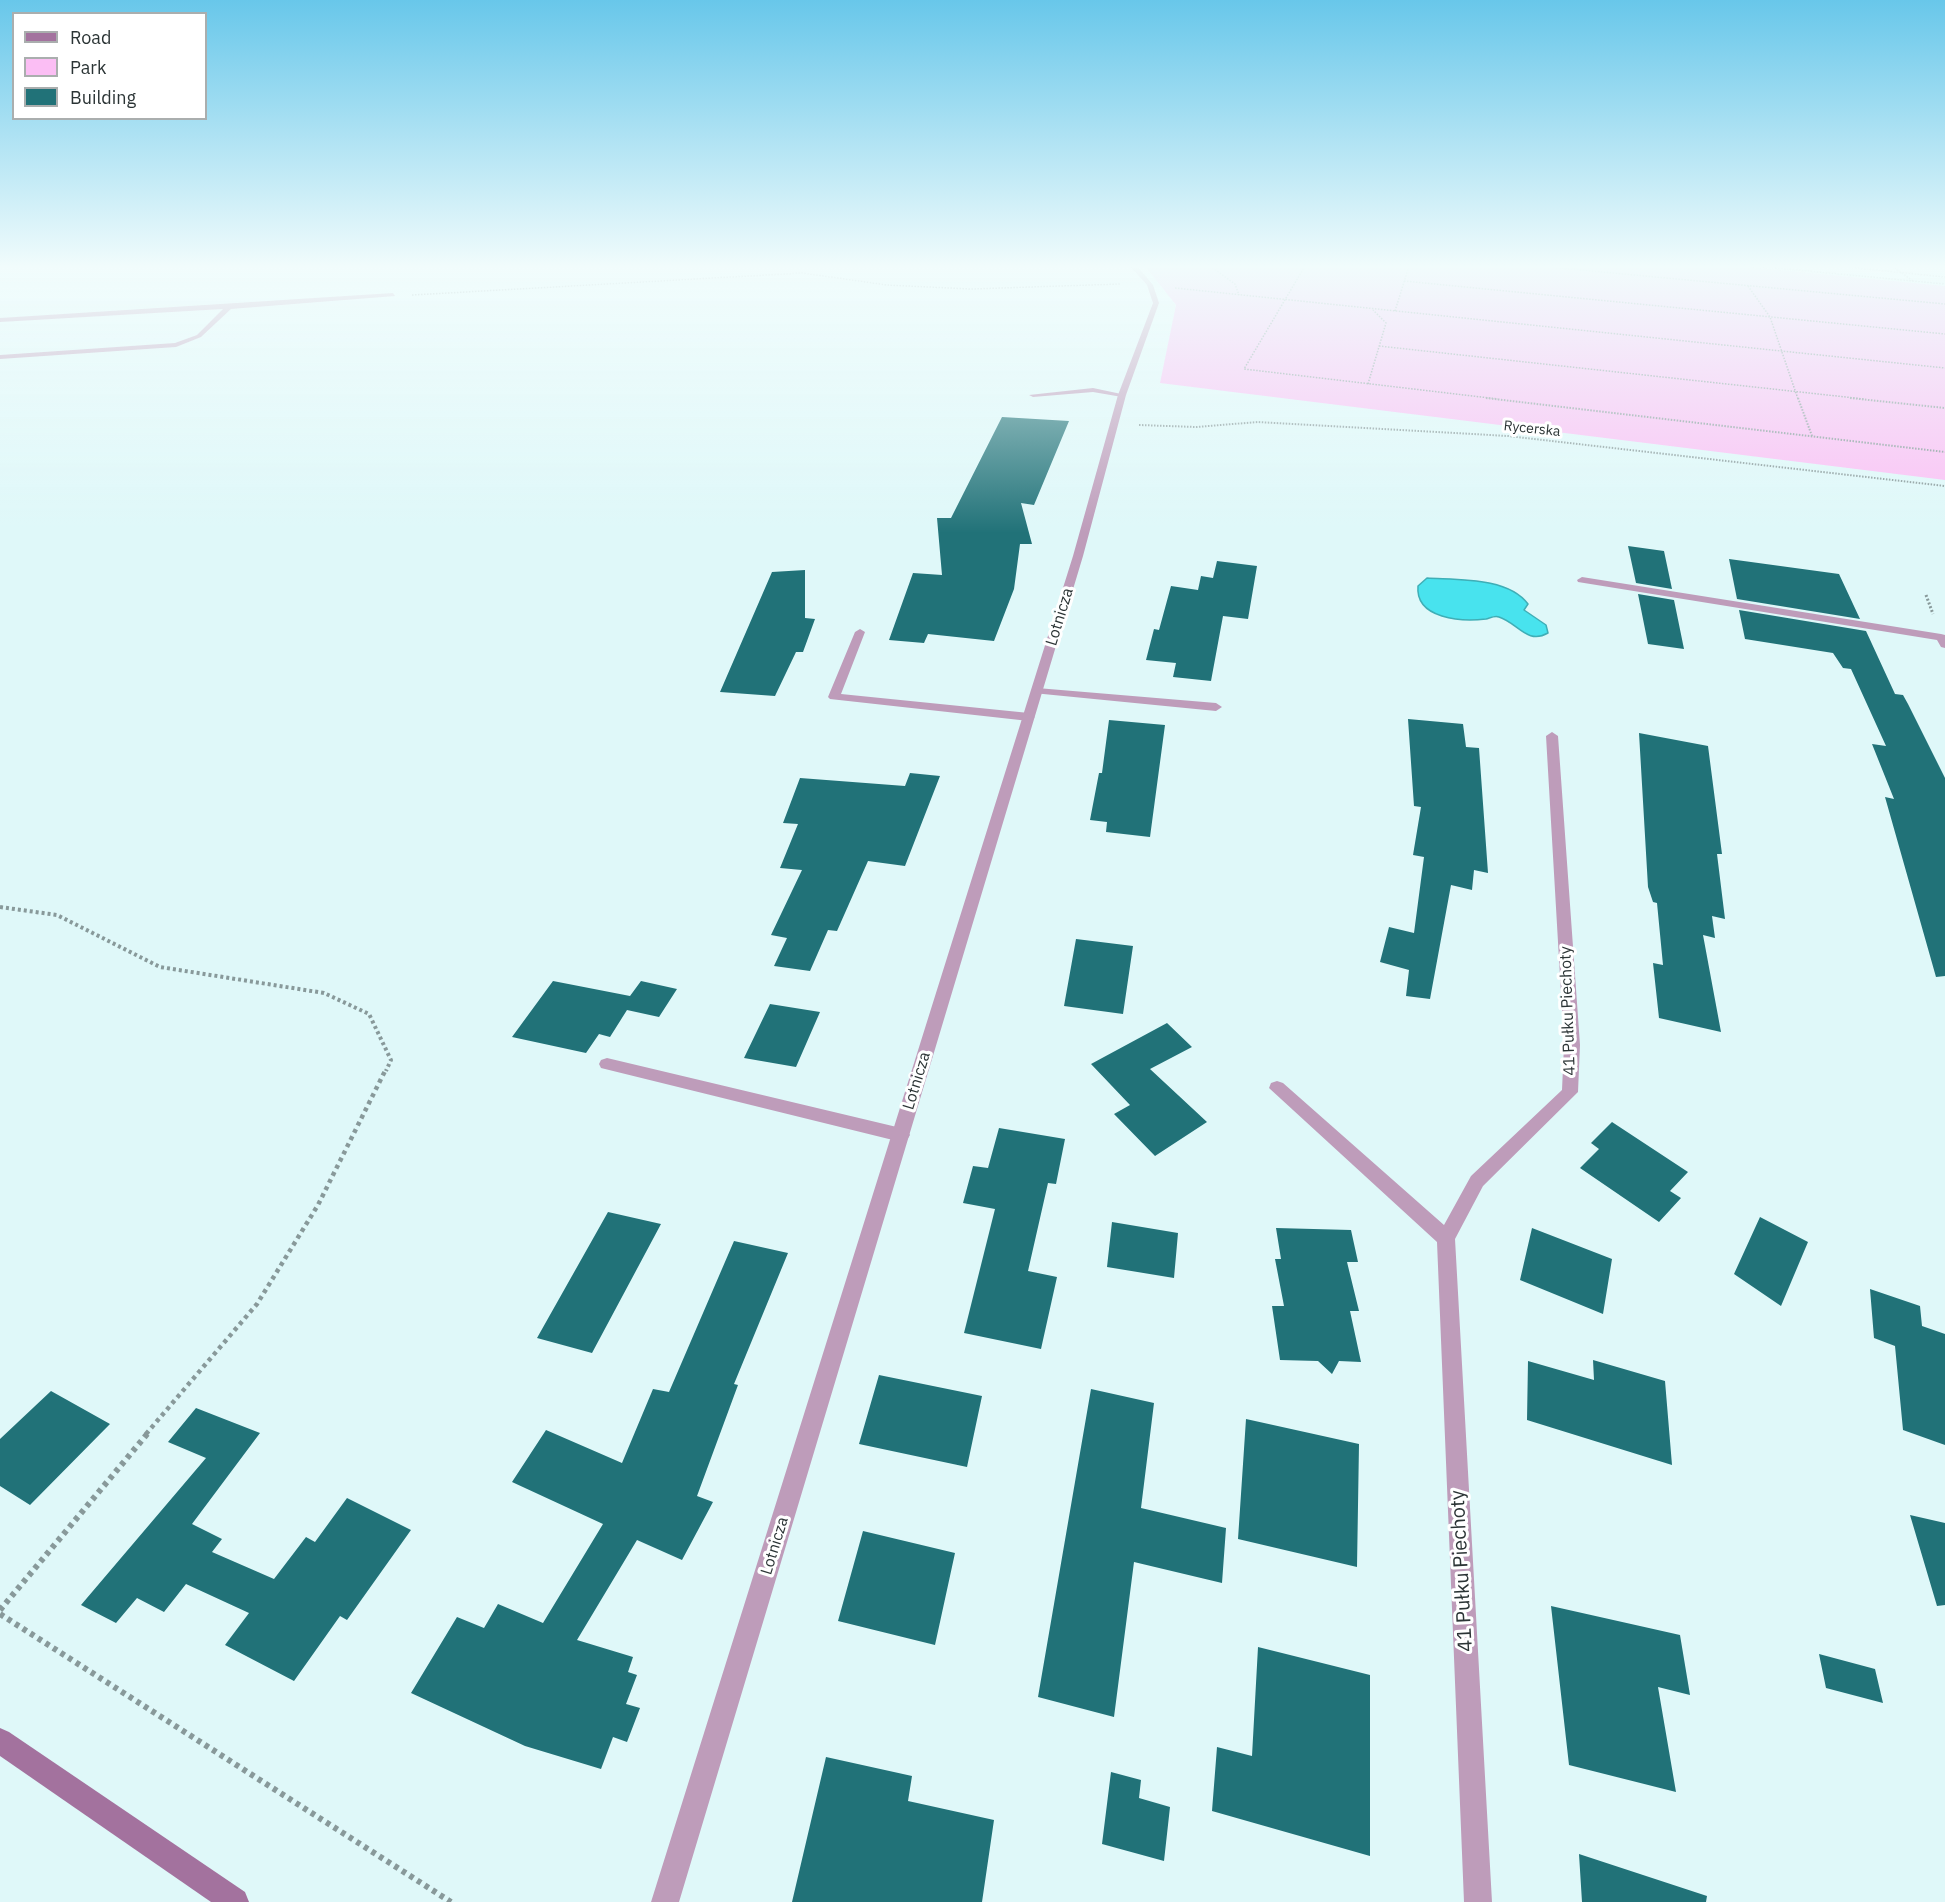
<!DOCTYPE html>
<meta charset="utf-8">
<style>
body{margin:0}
#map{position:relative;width:1945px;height:1902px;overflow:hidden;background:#dff8f9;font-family:"IBM Plex Sans",sans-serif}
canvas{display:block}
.legend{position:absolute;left:12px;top:12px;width:195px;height:108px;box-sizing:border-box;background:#fff;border:2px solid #aaaeae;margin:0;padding:8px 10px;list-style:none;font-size:18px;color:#2b3435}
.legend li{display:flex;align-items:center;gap:12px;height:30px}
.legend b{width:30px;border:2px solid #aaaeae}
</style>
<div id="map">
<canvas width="1945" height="1902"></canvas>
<ul class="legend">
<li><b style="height:8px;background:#a3729e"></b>Road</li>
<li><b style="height:16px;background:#fbbef4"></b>Park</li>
<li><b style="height:16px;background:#217278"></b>Building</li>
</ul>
</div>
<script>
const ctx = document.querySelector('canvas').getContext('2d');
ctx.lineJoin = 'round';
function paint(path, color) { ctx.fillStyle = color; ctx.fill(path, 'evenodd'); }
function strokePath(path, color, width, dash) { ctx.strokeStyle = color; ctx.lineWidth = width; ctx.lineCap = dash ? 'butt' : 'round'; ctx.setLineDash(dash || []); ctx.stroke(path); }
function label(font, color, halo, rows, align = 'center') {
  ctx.font = font + ' "IBM Plex Sans",sans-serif'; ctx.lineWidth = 6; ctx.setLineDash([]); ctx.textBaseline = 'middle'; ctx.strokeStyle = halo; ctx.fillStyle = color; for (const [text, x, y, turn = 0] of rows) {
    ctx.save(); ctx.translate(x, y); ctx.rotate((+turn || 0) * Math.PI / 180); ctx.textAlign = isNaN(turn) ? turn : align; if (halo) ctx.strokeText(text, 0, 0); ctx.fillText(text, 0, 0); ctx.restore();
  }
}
const green = new Path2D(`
 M1145 266H1738L1945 286V480L1160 383 1176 305Z`);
const water = new Path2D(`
 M1427 578C1458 580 1508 577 1528 604L1524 610 1546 625 1548 633C1527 645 1518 623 1499 617 1495 615 1490 618 1486 619 1462 622 1415 619 1418 586Z`);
const building = new Path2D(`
 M1002 417 1069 421 1034 505 1021 503 1032 544H1020L1014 589 994 641 928 634 924 643 889 640 913 573 942 575 937 518H951Z
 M1628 546 1664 551 1672 589 1636 583Z
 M1729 559 1839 574 1860 619 1737 599Z
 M1217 561 1257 566 1248 619 1223 616 1211 681 1173 677 1176 663 1146 660 1154 629 1159 630 1171 586 1198 590 1201 576 1213 578Z
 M805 570V618L815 619 803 652H796L775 696 720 692 772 572Z
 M1638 594 1674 600 1684 649 1648 644Z
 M1739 610 1866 631 1895 694 1903 695 1908 704 1945 778V976L1936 977 1885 797 1894 799 1872 744 1886 746 1851 669 1843 668 1833 653 1745 639Z
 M1408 719 1463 724 1466 747 1479 748 1488 873 1474 870 1472 890 1451 885 1430 999 1406 996 1409 970 1380 962 1389 927 1414 933 1424 857 1413 855 1421 807 1414 806Z
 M1109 720 1165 725 1150 837 1106 832 1107 822 1090 820 1099 773H1102Z
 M1639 733 1708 746 1722 854H1717L1725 919 1712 916 1715 938 1703 935 1721 1032 1659 1018 1653 963 1663 965 1657 903 1653 902 1648 887Z
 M910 773 940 776 905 866 868 861 837 931 828 930 810 971 774 966 787 938 771 935 802 870 780 868 798 824 783 823 800 778 905 786Z
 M1076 939 1133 946 1123 1014 1064 1006Z
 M553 981 630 996 641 981 677 989 659 1017 627 1010 610 1037 599 1034 586 1053 512 1037Z
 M770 1004 820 1012 796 1067 744 1058Z
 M1167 1023 1192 1047 1150 1069 1207 1122 1155 1156 1114 1114 1130 1105 1091 1064Z
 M1612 1122 1688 1172 1670 1191 1681 1198 1659 1222 1580 1168 1599 1149 1591 1143Z
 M999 1128 1065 1139 1056 1184 1048 1183 1028 1271 1057 1277 1041 1349 964 1333 995 1209 963 1203 973 1166 988 1168Z
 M608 1212 661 1224 592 1353 537 1338Z
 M1760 1217 1808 1242 1781 1306 1734 1274Z
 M1112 1222 1178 1233 1174 1278 1107 1267Z
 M1276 1228 1351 1230 1358 1262H1347L1359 1311H1350L1361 1362 1339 1361 1332 1374 1318 1361 1280 1360 1272 1306H1284L1275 1259H1281Z
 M1532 1228 1612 1259 1603 1314 1520 1280Z
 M734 1241 788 1253 734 1384 738 1385 697 1496 713 1502 682 1560 637 1540 577 1640 633 1657 628 1672 637 1675 626 1704 640 1708 627 1742 613 1737 601 1769 525 1746 411 1693 457 1617 484 1628 498 1604 543 1623 603 1524 512 1482 546 1430 622 1463 653 1389 669 1392Z
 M1870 1289 1920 1306 1922 1326 1945 1334V1445L1903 1430 1895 1346 1874 1338Z
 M1593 1360 1665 1381 1672 1465 1527 1420 1528 1361 1594 1380Z
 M879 1375 982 1396 967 1467 859 1444Z
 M1091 1389 1154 1403 1141 1508 1226 1528 1222 1583 1134 1562 1114 1717 1038 1697Z
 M51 1391 110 1424 30 1505 0 1486V1439Z
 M196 1408 260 1433 192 1524 222 1539 212 1552 274 1579 306 1537 315 1542 347 1498 411 1530 347 1620 340 1616 294 1681 225 1645 249 1613 186 1584 164 1612 137 1598 116 1623 81 1605 206 1458 168 1442Z
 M1246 1419 1359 1444 1357 1567 1238 1539Z
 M1910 1515 1945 1523V1605L1937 1606Z
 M863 1531 955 1553 935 1645 838 1621Z
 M1551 1606 1680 1635 1690 1695 1658 1687 1676 1792 1569 1765Z
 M1258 1647 1370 1675V1856L1212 1811 1217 1747 1252 1756Z
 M1819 1654 1875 1669 1883 1703 1826 1688Z
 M826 1757 912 1776 908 1801 994 1820 982 1902H792Z
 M1111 1772 1141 1780 1139 1798 1170 1807 1164 1861 1102 1844Z
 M1579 1854 1707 1896 1706 1902H1582Z`);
const pathFar5 = new Path2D(`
 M1210 266 1235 284 1239 295
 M1305 266 1244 369 1498 399
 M1538 266 1945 304
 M1754 266 1945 284
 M1837 266 1945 277
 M1892 266 1913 281
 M1404 281 1945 334
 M1748 286 1770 317 1798 399
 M1175 288 1945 368
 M412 295 802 273 887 285 971 289 1120 284
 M1395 311 1409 266
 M1379 346 1864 399
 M1368 384 1386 323 1373 310`);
const pathFar4 = new Path2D(`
 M1486 398 1945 452
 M1798 398 1812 436
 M1850 398 1945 408
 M1139 425 1196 427 1258 422 1508 436 1945 486`);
const pathFar3 = new Path2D(`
 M1926 595 1933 614`);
const pathFar2 = new Path2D(`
 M0 907 57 915 160 967 324 993 369 1014 391 1060 386 1071`);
const pathFar1 = new Path2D(`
 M146 1434 257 1304 318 1205 386 1069`);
const path = new Path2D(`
 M0 1610 148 1433
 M0 1614 451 1902`);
const lane = new Path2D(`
 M393 293 395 296 231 309 201 337 176 347 0 359V355L175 343 197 335 223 309 0 322V318Z
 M1093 388 1126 395 1122 397 1093 392 1033 397 1029 395Z
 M860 629 865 632 841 694 1029 713 1035 717 1029 721 830 699 828 697 855 632Z
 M1037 688 1216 703 1222 707 1216 711 1033 693 1031 691Z
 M607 1058 901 1128 907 1130 910 1135 907 1140 901 1142 601 1068 599 1064 601 1060Z`);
const street = new Path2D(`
 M1130 266H1137L1153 285 1159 303 1126 395 1083 556 679 1902H651L1073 556 1118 395 1153 303 1147 285Z
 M1582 577 1941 634 1945 635V648L1941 647 1937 640 1578 582 1577 580Z
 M1552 732 1558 736 1580 1045 1578 1092 1483 1186 1455 1239 1492 1902H1464L1437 1242 1269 1088 1271 1083 1277 1081 1283 1083 1444 1225 1471 1176 1562 1090 1564 1045 1546 736Z`);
const secondary = new Path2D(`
 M0 1728 9 1732 245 1892 249 1902H211L0 1756Z`);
const farStreetnames = [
 ["Rycerska",1532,429,6]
];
const streetNames = [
 ["Lotnicza",1060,617,-73],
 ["41 Pułku Piechoty",1568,1011,-92],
 ["Lotnicza",917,1081,-73],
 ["Lotnicza",775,1546,-73]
];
const nearStreetnames = [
 ["41 Pułku Piechoty",1462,1571,-93]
];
paint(green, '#fbbef4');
paint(water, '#48e3ee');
strokePath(water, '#3faeb6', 1.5);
paint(building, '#217278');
strokePath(pathFar5, '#88999a', 1.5, [1.5, 1.5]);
strokePath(pathFar4, '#88999a', 2, [1.5, 1.5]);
strokePath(pathFar3, '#88999a', 3, [2, 2]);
strokePath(pathFar2, '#88999a', 4, [3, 3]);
strokePath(pathFar1, '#88999a', 4.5, [4, 4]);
strokePath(path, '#88999a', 6, [4.5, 4.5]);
paint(lane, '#be9cba');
paint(street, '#be9cba');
paint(secondary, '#a3729e');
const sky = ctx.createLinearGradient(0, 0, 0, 533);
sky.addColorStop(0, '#68c7ea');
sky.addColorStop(0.5, '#f1fcfc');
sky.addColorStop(1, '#f1fcfc00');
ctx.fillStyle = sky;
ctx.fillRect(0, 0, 1945, 533);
label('14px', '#2b3435', '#fff', farStreetnames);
label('16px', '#2b3435', '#fff', streetNames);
label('20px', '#2b3435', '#fff', nearStreetnames);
</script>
